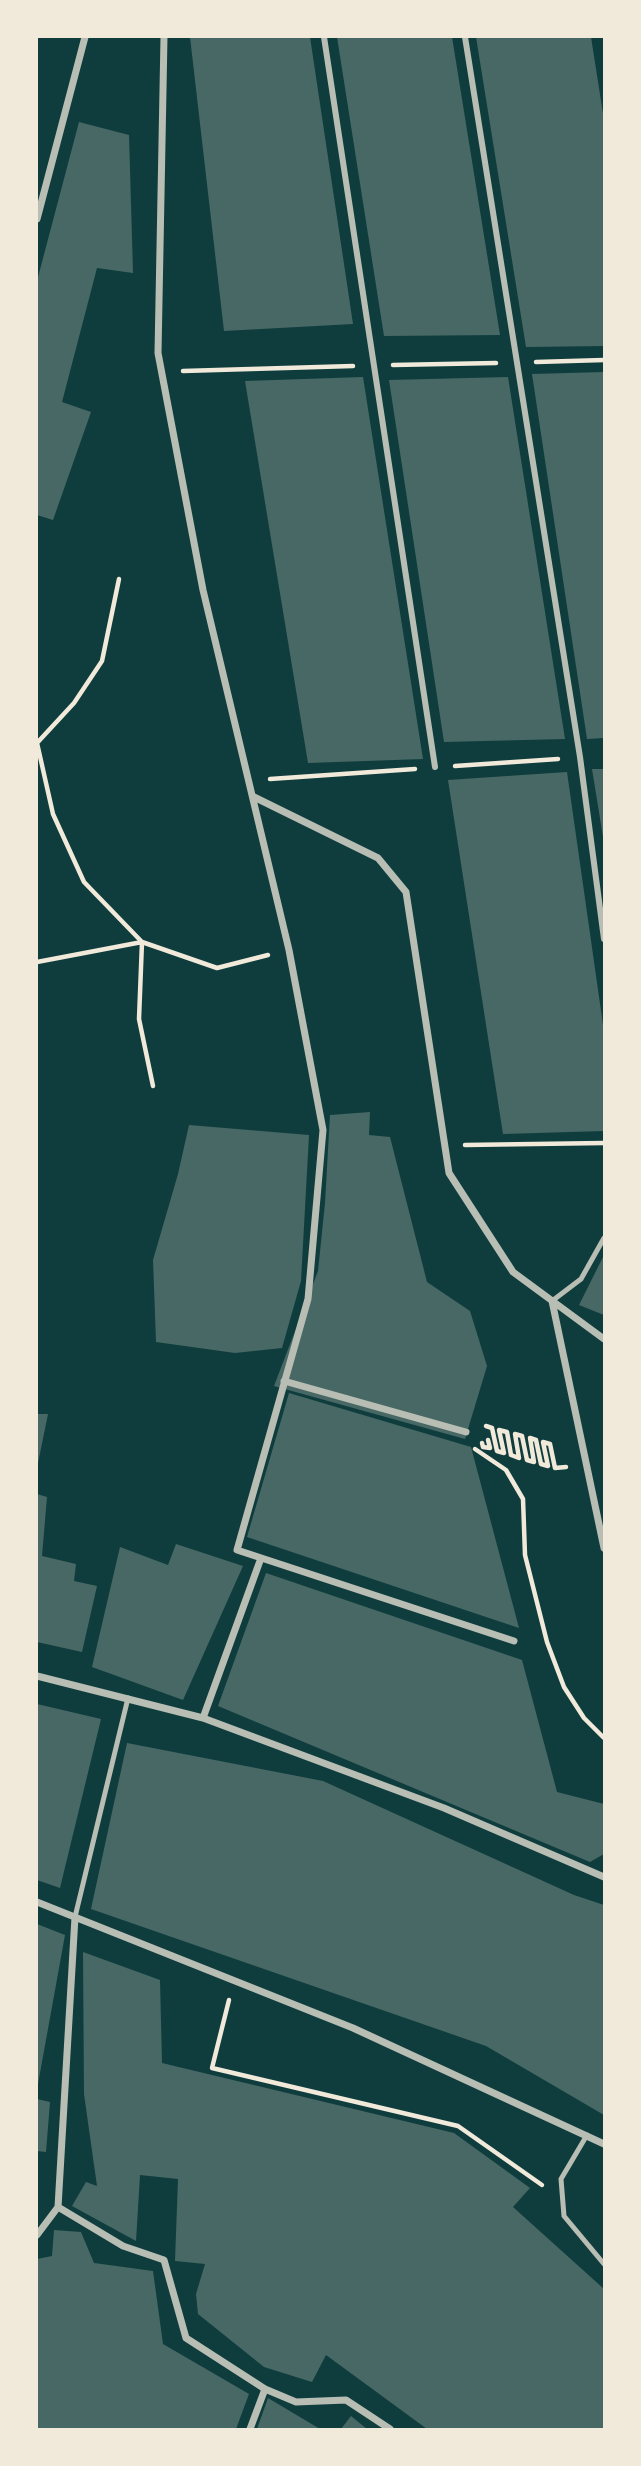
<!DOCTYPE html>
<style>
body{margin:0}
#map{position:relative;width:641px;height:2466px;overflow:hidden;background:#0f3d3e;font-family:"DM Sans",sans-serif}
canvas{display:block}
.frame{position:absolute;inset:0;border:38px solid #f1e9da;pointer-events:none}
</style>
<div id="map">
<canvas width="641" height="2466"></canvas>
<div class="frame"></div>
</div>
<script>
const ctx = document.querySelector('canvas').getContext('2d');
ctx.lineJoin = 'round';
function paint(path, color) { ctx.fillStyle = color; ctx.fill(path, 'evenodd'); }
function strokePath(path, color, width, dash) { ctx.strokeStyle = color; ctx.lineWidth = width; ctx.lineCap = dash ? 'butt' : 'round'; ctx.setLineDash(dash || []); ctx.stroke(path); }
const building = new Path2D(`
 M190 37H310L353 324 224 331Z
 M337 37H452L500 335 384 336Z
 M476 37H591L604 120V346L526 347Z
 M79 122 129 135 133 273 97 268 62 402 91 412 53 520 37 515V281Z
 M604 372V738L587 739 532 374Z
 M363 377 423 759 308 763 245 381Z
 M508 377 565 739 444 742 389 380Z
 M592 769H604V836L603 837Z
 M567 772 604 1032V1131L503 1134 448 780Z
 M370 1112 369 1135 390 1137 427 1282 470 1311 487 1366 465 1439 274 1386 318 1271 325 1203 330 1115Z
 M189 1125 309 1135 301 1281 282 1348 235 1353 156 1342 153 1260 178 1174Z
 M604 1255V1315L579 1305Z
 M289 1393 471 1447 519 1628 247 1537Z
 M37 1414H48L38 1463H37Z
 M37 1494 47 1497 42 1556 76 1564 74 1581 97 1586 82 1652 37 1642Z
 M176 1544 243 1566 183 1700 92 1667 120 1547 168 1565Z
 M266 1573 522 1660 557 1792 604 1804V1854L590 1862 218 1706Z
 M37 1704 101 1719 60 1888 37 1880Z
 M127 1743 323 1781 574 1895 604 1905V2115L486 2046 91 1909Z
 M37 1924 65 1935 38 2084H37Z
 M83 1952 160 1980 162 2063 454 2133 530 2188 513 2207 604 2289V2429H427L326 2355 312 2382 264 2367 198 2314 196 2294 205 2264 175 2261 178 2179 140 2175 136 2241 72 2206 86 2182 97 2186 84 2094Z
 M37 2099 50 2102 46 2152 37 2151Z
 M54 2230 81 2232 94 2263 153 2271 163 2344 249 2394 236 2429H37V2259L52 2256Z
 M268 2398 320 2429H257Z
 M351 2416 367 2429H341Z`);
const path = new Path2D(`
 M536 362 604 360
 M393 365 496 363
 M183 371 353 366
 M119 579 102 661 74 703 37 743 53 814 84 882 142 942 217 968 268 955
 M455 766 558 759
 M270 779 415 769
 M37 962 142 942 139 1019 153 1086
 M465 1145 604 1143
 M486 1426 492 1428 497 1451 504 1453 499 1430 507 1432 511 1455 519 1458 515 1434 522 1436 527 1460 534 1462 530 1438 536 1440 541 1464 548 1466 543 1442 550 1444 555 1468 566 1467
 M482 1443 483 1447 490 1448 488 1440
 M475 1449 506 1470 523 1499 525 1555 547 1642 564 1687 584 1718 604 1738
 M229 2000 212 2068 458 2126 542 2185`);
const service = new Path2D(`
 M552 1301 581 1279 604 1238
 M75 1917 128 1698
 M587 2135 561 2179 564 2216 604 2264`);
const pedestrian = new Path2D(`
 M324 37 435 767
 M465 37 580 757 604 939`);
const minor = new Path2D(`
 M164 37 158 353 203 590 289 950 323 1130 308 1299 237 1550 514 1641
 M37 219 85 37
 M254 797 378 858 406 892 449 1173 513 1272 604 1339
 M552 1301 604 1548
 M284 1381 466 1432
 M37 1676 203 1718 444 1808 604 1877
 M203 1718 261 1558
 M37 1902 353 2028 604 2144
 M58 2207 123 2246 164 2260 186 2338 265 2389 296 2402 346 2400 390 2429
 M37 2235 58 2207 75 1917
 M250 2429 265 2389`);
paint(building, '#486865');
strokePath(path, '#f1e9da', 4.5);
strokePath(service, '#b8beb3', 5);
strokePath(pedestrian, '#b8beb3', 6);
strokePath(minor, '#b8beb3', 7);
</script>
